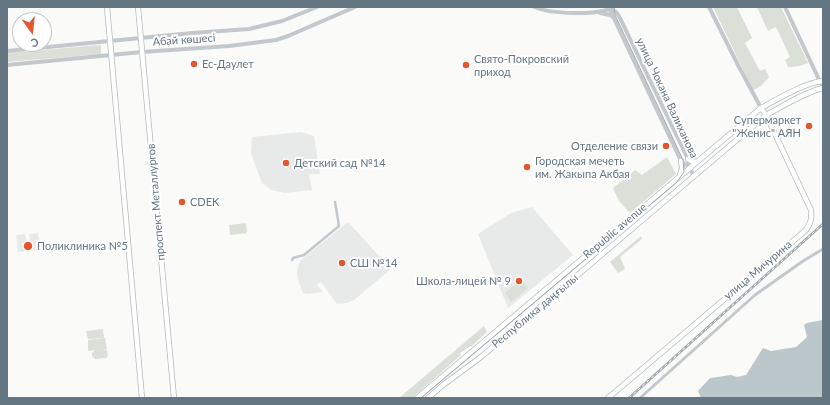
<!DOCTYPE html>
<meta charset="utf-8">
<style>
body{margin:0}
#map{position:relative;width:830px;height:405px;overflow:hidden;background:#fafaf8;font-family:Lato,sans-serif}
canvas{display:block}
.frame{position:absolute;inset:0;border:8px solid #657683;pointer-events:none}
.north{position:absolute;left:12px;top:12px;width:40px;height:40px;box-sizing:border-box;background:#fff;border:1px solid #c1c8cd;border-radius:50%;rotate:165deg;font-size:11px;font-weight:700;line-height:16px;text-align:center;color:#657683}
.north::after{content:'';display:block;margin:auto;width:14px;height:18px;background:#e4572e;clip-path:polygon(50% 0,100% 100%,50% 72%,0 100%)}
</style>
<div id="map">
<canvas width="830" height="405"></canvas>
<div class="frame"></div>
<div class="north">С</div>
</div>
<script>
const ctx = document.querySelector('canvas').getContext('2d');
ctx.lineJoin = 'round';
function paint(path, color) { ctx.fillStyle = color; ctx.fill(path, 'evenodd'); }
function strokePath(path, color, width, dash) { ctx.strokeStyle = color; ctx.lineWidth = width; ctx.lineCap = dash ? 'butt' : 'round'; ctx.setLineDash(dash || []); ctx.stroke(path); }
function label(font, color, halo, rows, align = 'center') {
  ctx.font = font + ' Lato,sans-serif'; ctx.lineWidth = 4; ctx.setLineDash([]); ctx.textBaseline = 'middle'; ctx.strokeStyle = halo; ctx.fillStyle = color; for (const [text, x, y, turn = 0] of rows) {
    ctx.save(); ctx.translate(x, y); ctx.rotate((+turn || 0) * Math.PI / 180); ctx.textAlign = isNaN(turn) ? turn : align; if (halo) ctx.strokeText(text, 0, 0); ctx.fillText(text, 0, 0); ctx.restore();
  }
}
const built = new Path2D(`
 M301 132 314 136 320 174H309L312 190 285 193 271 190 262 183 258 173 251 153 252 137Z
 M532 207 573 255 508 308 478 234 511 213Z
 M348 222 391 269 354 300 347 303 337 304 321 282 317 285 323 292 307 294 303 293 299 283 297 273 298 266 301 260Z
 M38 233 40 250 18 252 16 235 25 234 27 243 30 242 29 234Z`);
const green = new Path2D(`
 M713 7H737L752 38 745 43 760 71 765 69 769 77 760 87 753 90Z
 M757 7H781L808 63 800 66 788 67 785 60 790 57 776 27 768 31Z
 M101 45V54L7 62V53Z
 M667 157 676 174 630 213 619 201 613 188 635 170 642 175Z
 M246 223 247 233 230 235 229 225Z
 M641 236 642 239 620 257 625 269 618 273 610 262Z
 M521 280 528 288 511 302 505 293Z
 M484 326 487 332 471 347 470 346 460 353 461 355 412 398H399Z
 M103 329 104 338 88 339 86 331Z
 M105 338 107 349H102L107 350 108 356 106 358 95 359 92 356V353L95 350 88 351V340Z`);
const water = new Path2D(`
 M823 320V398H701L698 391 710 378 731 375 737 377 746 375 763 348 771 351 796 347 807 337 804 325 807 323Z`);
const pedestrian = new Path2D(`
 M292 260 293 258 304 255 339 226 335 202`);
const minor = new Path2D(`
 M640 398 755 295 803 261 823 249`);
const tertiary = new Path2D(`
 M534 7C551 14 598 16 614 7
 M709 7 738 65 761 108
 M785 7 823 88
 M610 9 616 12 619 16 688 159 689 167 694 176
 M610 10 681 161 689 167
 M600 13 610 15 614 18
 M7 51 192 33 249 29 282 21 317 7
 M7 65 142 52 229 46 276 40 288 36 355 7`);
const secondary = new Path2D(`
 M107 7 142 398
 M138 7 174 398
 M688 159 691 161 696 162
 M680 175 682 168 681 161
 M417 398 761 108C776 100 806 82 823 81
 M428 398 443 385 481 357 766 115C785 105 803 93 823 88
 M608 398 806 230C811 223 812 218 811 210L766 115 761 108`);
const tram = new Path2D(`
 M421 398 677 182 684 172 683 160 615 15 614 7`);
const rail = new Path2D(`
 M629 398 823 224`);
const markers = [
 [194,64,4,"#e4572e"],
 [466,65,4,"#e4572e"],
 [809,126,4,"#e4572e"],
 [666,146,4,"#e4572e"],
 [286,163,4,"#e4572e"],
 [527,167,4,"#e4572e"],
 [182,202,4,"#e4572e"],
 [28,246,5,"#e4572e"],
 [342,263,4,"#e4572e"],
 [519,281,4,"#e4572e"]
];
const streetNames = [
 ["Абай көшесі",184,40,-4],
 ["улица Чокана Валиханова",667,98,65],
 ["проспект Металлургов",156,202,-95],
 ["Republic avenue",615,231,-40],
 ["улица Мичурина",758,270,-40],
 ["Республика даңғылы",535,311,-40]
];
const poiNames = [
 ["Свято-Покровский",474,59],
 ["приход",474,72],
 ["Ес-Даулет",202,64],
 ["Супермаркет",801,120,"right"],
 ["\"Женис\" АЯН",801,133,"right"],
 ["Отделение связи",658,146,"right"],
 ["Городская мечеть",535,161],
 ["им. Жакыпа Акбая",535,174],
 ["Детский сад №14",294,163],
 ["CDEK",190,202],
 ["Поликлиника №5",37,246],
 ["СШ №14",350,263],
 ["Школа-лицей № 9",511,281,"right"]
];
paint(built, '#e8e9e9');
paint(green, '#dadfd7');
paint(water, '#bbc7cb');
strokePath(secondary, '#b3babf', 6);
strokePath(pedestrian, '#c3c8cc', 2.5);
strokePath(minor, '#c3c8cc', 3);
strokePath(tertiary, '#c3c8cc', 4);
strokePath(secondary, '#fff', 4.5);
strokePath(tram, '#a2aab0', 1);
strokePath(rail, '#a2aab0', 2.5);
strokePath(rail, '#fff', 1, [3]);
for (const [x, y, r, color] of markers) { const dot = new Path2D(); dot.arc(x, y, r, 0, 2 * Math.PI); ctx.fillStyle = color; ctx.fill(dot); strokePath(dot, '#fff', 1.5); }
label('11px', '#657683', '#fff', streetNames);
label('11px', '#657683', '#fff', poiNames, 'left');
</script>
